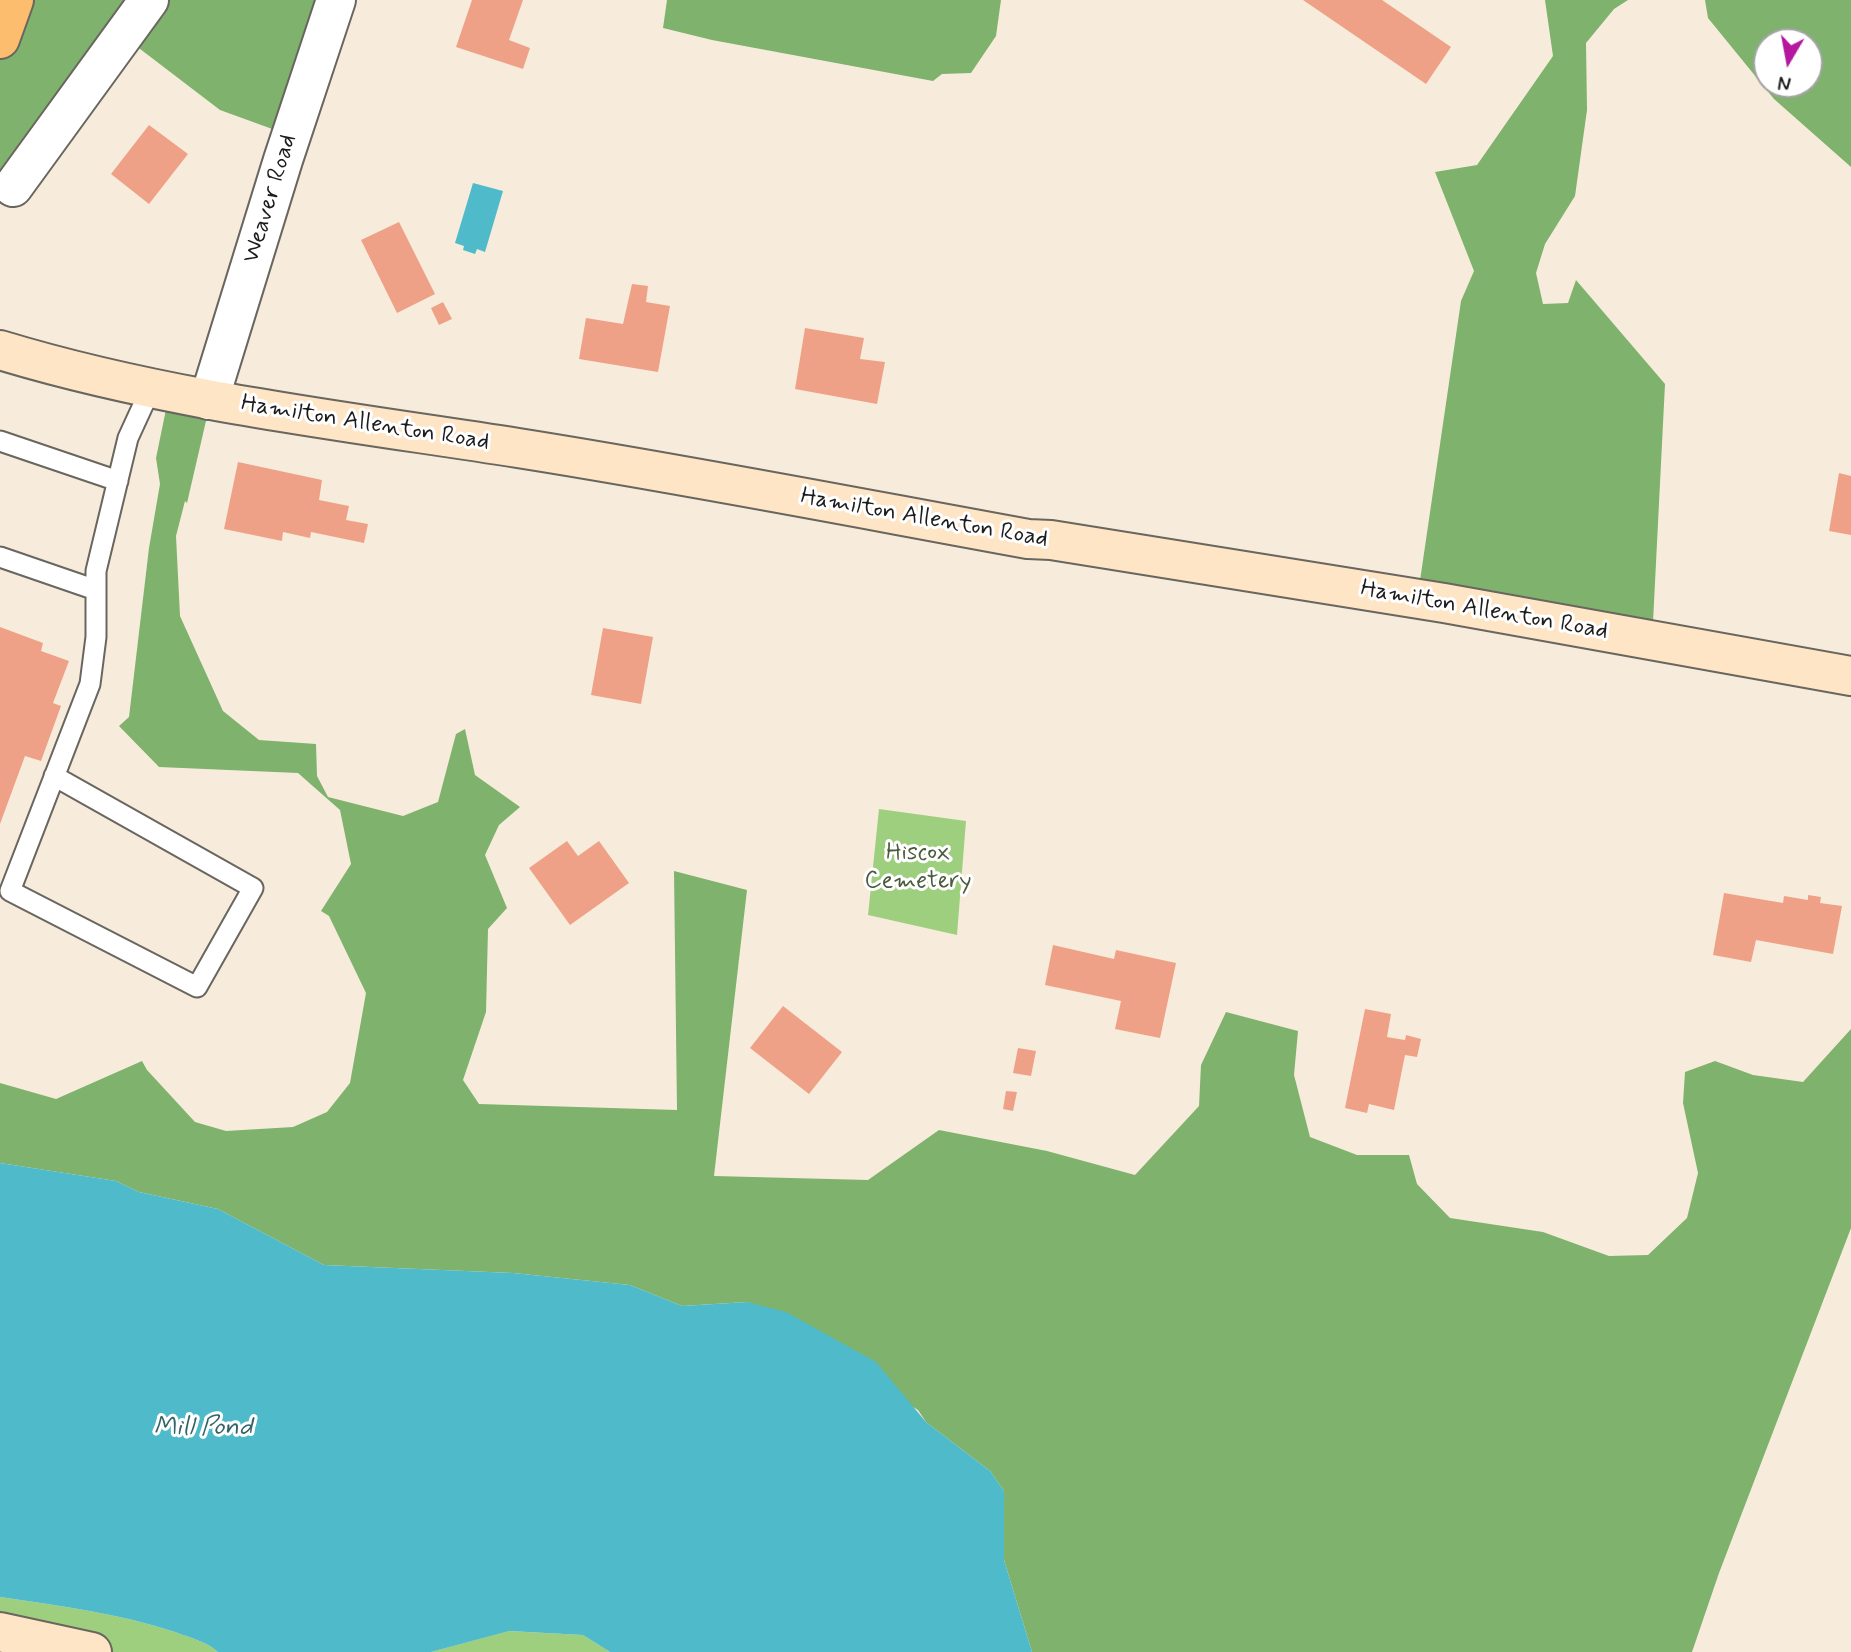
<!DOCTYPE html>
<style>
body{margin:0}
#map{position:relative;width:1851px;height:1652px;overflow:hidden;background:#f7ecdb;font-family:Mynerve,sans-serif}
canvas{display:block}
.north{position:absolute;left:1753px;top:28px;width:70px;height:70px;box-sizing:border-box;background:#fff;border:2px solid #a4a4a4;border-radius:50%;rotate:190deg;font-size:19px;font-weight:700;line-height:28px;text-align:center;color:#1c1c1c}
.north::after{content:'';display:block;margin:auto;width:24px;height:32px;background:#b5179e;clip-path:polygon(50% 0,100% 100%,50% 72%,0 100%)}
</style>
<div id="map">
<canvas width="1851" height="1652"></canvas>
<div class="north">N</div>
</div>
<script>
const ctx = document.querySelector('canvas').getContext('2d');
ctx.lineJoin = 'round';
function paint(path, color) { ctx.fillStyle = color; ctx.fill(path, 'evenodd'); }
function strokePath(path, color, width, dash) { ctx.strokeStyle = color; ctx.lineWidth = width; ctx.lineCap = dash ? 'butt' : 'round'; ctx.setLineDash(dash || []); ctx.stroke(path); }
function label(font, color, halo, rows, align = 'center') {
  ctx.font = font + ' Mynerve,sans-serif'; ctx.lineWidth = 6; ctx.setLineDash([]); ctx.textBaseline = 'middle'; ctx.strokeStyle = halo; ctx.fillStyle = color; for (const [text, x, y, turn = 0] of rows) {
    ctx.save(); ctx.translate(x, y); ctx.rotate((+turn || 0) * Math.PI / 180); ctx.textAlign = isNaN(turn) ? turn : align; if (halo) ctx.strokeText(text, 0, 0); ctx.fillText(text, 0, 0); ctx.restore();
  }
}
const green = new Path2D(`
 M879 809 966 821 957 935 868 915Z
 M0 1597C59 1606 118 1613 175 1632 190 1638 206 1641 218 1652H77L0 1636Z
 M508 1631 583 1635 610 1652H431Z`);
const forest = new Path2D(`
 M11 0H338L286 134 220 110 127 39 0 201V29Z
 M667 0H1001L996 36 971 73 942 74 933 81 712 40 663 28Z
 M1545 0H1628L1614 9 1586 43 1587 110 1575 196 1545 244 1536 273 1543 304 1568 303 1576 280 1665 384 1652 642 1417 601 1461 301 1474 271 1435 172 1477 165 1553 56Z
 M1705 0H1851V167L1774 99 1708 18ZM1767 42H1809V84H1767Z
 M170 390 212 395 187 503 185 501 176 536 180 616 223 711 259 740 316 744 317 776 328 797 403 816 438 802 456 734 465 729 475 775 520 807 499 825 485 855 507 908 488 929 486 1012 463 1080 479 1104 677 1110 674 871 747 890 714 1176 868 1180 939 1130 1047 1151 1135 1175 1199 1106 1201 1065 1226 1012 1298 1031 1294 1075 1310 1137 1357 1155H1409L1417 1184 1450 1218 1543 1232 1609 1256 1648 1255 1687 1218 1698 1173 1683 1103 1685 1072 1715 1061 1753 1075 1803 1082 1851 1029V1228L1719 1573 1692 1652H1032L1004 1560V1491L990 1471 926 1422 918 1410 747 1302 682 1306 630 1285 513 1273 324 1265 218 1209 139 1192 116 1181 0 1163V1083L56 1099 142 1061 147 1070 195 1122 226 1131 293 1127 327 1112 350 1083 366 993 329 916 321 911 351 864 340 810 298 773 159 767 119 726 129 717 149 548 160 484 156 458Z`);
const water = new Path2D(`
 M473 183 503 191 485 252 477 249 475 254 463 250 464 246 455 243Z
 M0 1163 116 1181 139 1192 218 1209 324 1265 513 1273 630 1285 682 1306 747 1302 786 1312 876 1362 926 1422 990 1471 1004 1491V1560L1032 1652H610L583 1635 509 1631 431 1652H218C206 1641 190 1638 175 1632 118 1613 59 1606 0 1597Z`);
const building = new Path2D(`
 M472 0H523L509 40 530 48 523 69 456 47Z
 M1303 0H1382L1451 47 1426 84Z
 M149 125 188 154 149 204 111 174Z
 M399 222 435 294 397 313 361 240Z
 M632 284 648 286 646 302 670 306 658 372 579 359 586 318 623 324Z
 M443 302 452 319 439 325 431 308Z
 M805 328 864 338 860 359 885 362 877 404 795 389Z
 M238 462 322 480 319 500 349 506 346 520 368 524 364 543 311 532 310 538 283 532 282 541 224 529Z
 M1839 473 1851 476V535L1829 531Z
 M0 627 43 643 41 651 69 661 53 703 61 706 41 761 25 756 0 824Z
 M603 628 653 637 641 704 591 695Z
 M567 841 578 856 599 841 629 883 570 925 529 868Z
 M1724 893 1783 903 1784 896 1808 900V895L1821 897 1820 903 1842 906 1833 954 1756 940 1751 962 1713 955Z
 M1053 945 1114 959 1116 950 1176 963 1160 1038 1115 1029 1121 1001 1045 985Z
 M783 1006 842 1052 809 1094 750 1048Z
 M1365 1009 1391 1014 1387 1037 1405 1040 1406 1035 1421 1039 1417 1057 1405 1055 1394 1110 1369 1104 1367 1113 1345 1108Z
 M1018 1048 1036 1051 1031 1076 1013 1073Z
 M1006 1091 1017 1092 1013 1111 1003 1109Z`);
const lane = new Path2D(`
 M0 441 118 481
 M0 557 96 590
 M54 776 253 888 197 987 10 891 90 684 96 637V571L128 438 151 388`);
const street = new Path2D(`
 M13 187 149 0
 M209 400 283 160 336 0`);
const secondary = new Path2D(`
 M0 350C168 401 345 421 518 448 689 475 858 508 1028 539L1051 540 1444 603 1851 676
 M0 1632 92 1652`);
const primary = new Path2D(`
 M0 39 14 0`);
const streetNames = [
 ["Weaver Road",271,199,-73],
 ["Hamilton Allenton Road",365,424,9],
 ["Hamilton Allenton Road",924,519,10],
 ["Hamilton Allenton Road",1484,611,10]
];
const parkNames = [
 ["Hiscox",918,854],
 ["Cemetery",918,882]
];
const waterNames = [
 ["Mill Pond",203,1429]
];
paint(green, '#9ecf7e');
paint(forest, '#7eb26d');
paint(water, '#4fbbca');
paint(building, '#efa187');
strokePath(lane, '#69655f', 23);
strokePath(street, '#69655f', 42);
strokePath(secondary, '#69655f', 42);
strokePath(primary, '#69655f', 42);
strokePath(lane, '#fff', 19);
strokePath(street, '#fff', 38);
strokePath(secondary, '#fee5c5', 38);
strokePath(primary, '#fcbd6f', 38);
label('24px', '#1c1c1c', '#fff', streetNames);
label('24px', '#4a5b3e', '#fff', parkNames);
label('italic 26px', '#33646a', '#fff', waterNames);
</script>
